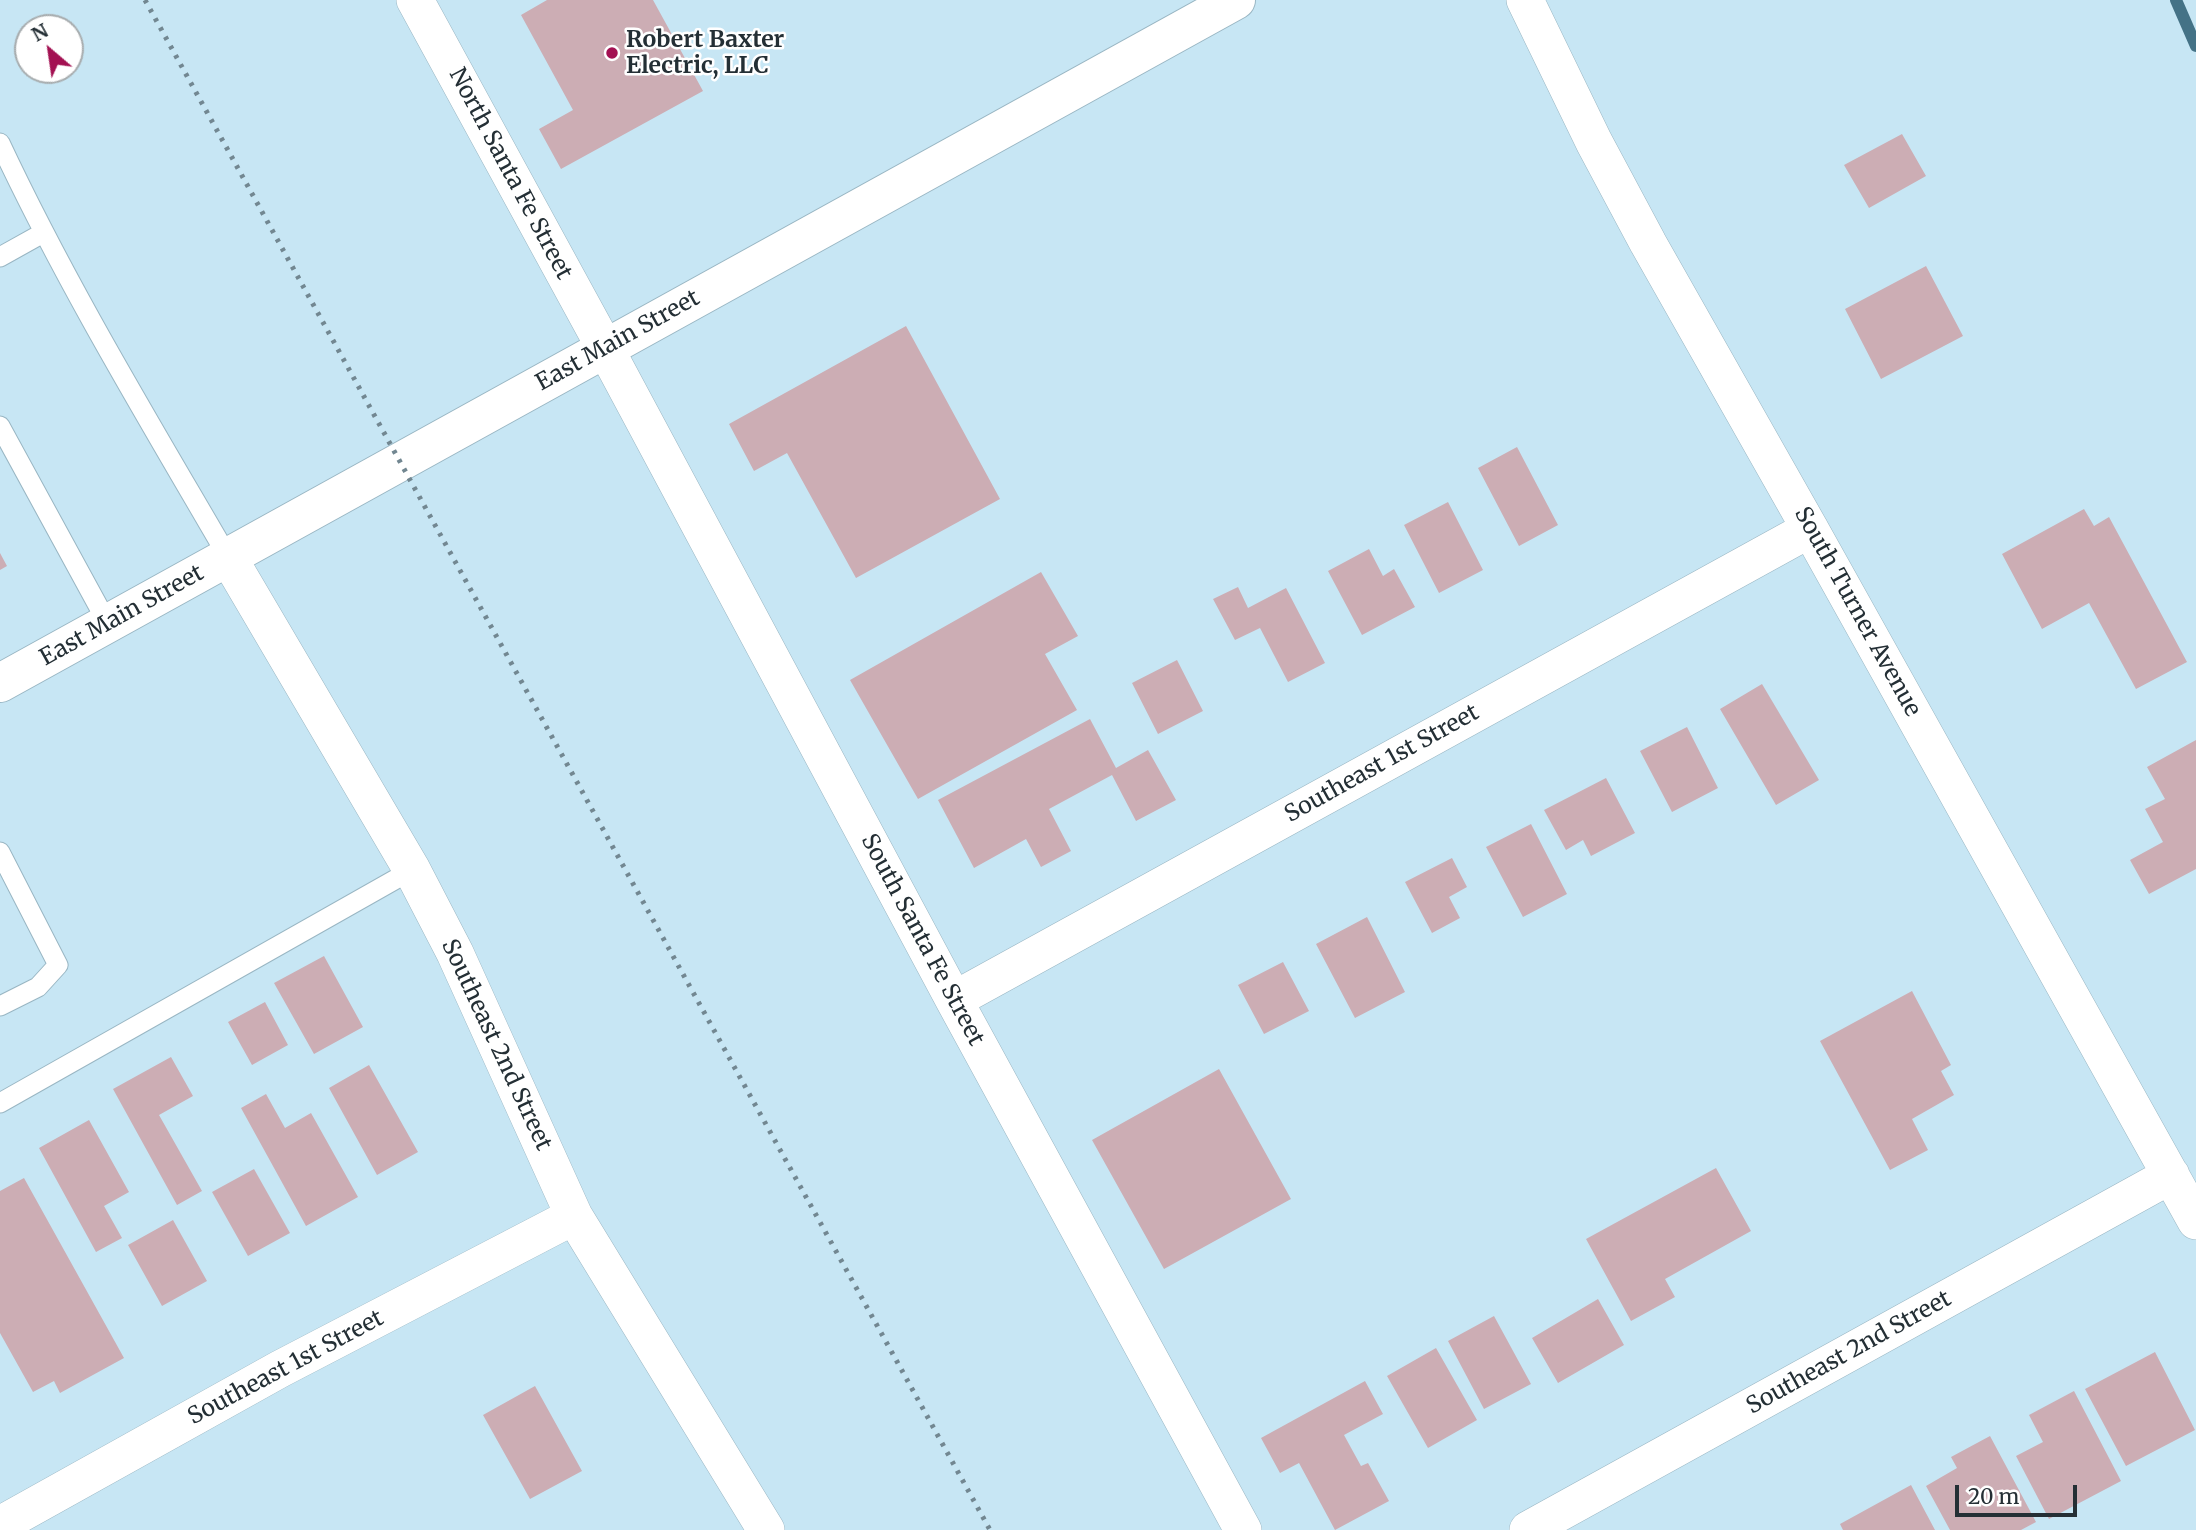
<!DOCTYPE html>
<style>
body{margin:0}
#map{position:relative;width:2196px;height:1530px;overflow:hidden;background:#c7e6f4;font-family:Merriweather,serif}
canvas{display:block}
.north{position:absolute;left:14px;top:14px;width:70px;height:70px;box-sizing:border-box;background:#fff;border:2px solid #a7acae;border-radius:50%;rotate:331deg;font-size:19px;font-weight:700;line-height:28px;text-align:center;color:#242f35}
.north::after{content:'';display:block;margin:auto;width:24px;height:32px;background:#a31152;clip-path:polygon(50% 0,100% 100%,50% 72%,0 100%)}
.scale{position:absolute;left:1955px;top:1485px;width:122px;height:32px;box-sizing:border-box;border:4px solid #242f35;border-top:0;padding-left:9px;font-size:21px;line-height:24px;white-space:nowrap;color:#242f35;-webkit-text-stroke:5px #fff;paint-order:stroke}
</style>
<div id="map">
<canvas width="2196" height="1530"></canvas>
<div class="north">N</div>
<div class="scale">20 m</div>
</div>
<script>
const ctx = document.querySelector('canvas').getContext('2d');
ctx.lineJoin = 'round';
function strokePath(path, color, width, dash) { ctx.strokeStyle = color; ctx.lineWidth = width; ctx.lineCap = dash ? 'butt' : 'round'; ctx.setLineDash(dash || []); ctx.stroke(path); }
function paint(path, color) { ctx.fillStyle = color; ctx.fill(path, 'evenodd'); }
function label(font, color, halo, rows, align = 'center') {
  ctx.font = font + ' Merriweather,serif'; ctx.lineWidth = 5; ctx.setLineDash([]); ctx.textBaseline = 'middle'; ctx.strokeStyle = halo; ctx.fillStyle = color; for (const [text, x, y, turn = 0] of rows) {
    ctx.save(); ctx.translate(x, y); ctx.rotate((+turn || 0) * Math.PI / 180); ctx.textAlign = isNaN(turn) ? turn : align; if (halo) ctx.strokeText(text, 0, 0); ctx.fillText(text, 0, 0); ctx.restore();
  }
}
const stream = new Path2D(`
 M2176 0 2196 46`);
const building = new Path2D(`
 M547 0H653L703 91 561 169 539 129 573 110 521 15Z
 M1902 134 1926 176 1869 208 1844 165Z
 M1926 266 1963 336 1881 379 1845 309Z
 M906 326 1000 499 856 578 787 453 754 471 729 424Z
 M1517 447 1558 525 1519 546 1478 468Z
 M1448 502 1483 570 1439 593 1404 525Z
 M2084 509 2094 526 2109 517 2187 662 2136 689 2089 603 2042 629 2002 554Z
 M1369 549 1383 576 1394 569 1415 607 1362 635 1328 571Z
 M0 553 7 566 0 570Z
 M1041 572 1078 636 1045 654 1077 710 918 799 850 680Z
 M1238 587 1248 608 1286 588 1325 663 1288 682 1260 628 1235 640 1213 599Z
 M1177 660 1203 711 1158 734 1132 683Z
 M1762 684 1819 780 1776 805 1720 709Z
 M1090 719 1116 768 1148 750 1176 800 1136 821 1112 775 1049 809 1071 851 1041 867 1026 839 974 868 938 800Z
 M1687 727 1718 788 1672 812 1640 751Z
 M2196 740V869L2149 894 2130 860 2163 842 2145 809 2165 799 2147 767Z
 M1606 778 1635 833 1591 856 1583 840 1566 850 1544 810Z
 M1531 824 1567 894 1523 917 1486 847Z
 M1452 858 1467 887 1449 897 1460 918 1432 933 1405 882Z
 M1367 917 1405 992 1355 1018 1316 944Z
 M324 956 363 1027 314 1054 274 983Z
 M1283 962 1309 1011 1264 1034 1238 985Z
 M1912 991 1951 1065 1941 1071 1954 1095 1912 1119 1928 1150 1890 1170 1820 1041Z
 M265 1002 288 1045 252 1065 228 1022Z
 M171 1057 193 1096 159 1115 202 1191 177 1205 113 1089Z
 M369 1065 418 1152 377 1175 329 1088Z
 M1219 1069 1291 1199 1164 1269 1092 1140Z
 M266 1094 285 1128 311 1113 358 1197 306 1226 241 1108Z
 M89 1120 129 1192 104 1206 122 1238 96 1252 39 1148Z
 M1716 1168 1751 1231 1665 1279 1675 1297 1631 1321 1586 1239Z
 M254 1169 290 1233 248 1256 212 1192Z
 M24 1178 124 1358 60 1393 54 1381 33 1392 0 1333V1191Z
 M173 1220 207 1281 162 1306 128 1245Z
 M1598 1299 1624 1345 1558 1383 1532 1338Z
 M1494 1316 1531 1384 1484 1409 1448 1341Z
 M1436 1348 1477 1420 1428 1448 1387 1376Z
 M2155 1352 2195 1430 2126 1466 2085 1389Z
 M1365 1381 1383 1414 1344 1435 1361 1466 1368 1463 1389 1501 1335 1530 1299 1463 1280 1473 1261 1438Z
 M535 1386 582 1471 530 1499 483 1415Z
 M2074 1391 2121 1481 2049 1519 2016 1456 2043 1442 2029 1415Z
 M1990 1436 2036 1522 2021 1530H1950L1926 1486 1957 1468 1951 1457Z
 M1911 1485 1935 1530H1843L1840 1524Z`);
const service = new Path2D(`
 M0 143C67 286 149 421 228 557
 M0 257 43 233
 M0 426 108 624
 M0 852 58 965 38 987 0 1006
 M0 1103 412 870`);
const minor = new Path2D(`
 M415 0 605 348 954 1000 1243 1530
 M1525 0 1594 142 1648 243 1810 529 2196 1221
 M228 557 412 870 455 953 574 1216 766 1530
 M954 1000 1810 529
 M0 1525 280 1369 574 1216
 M1528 1530 2171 1175`);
const secondary = new Path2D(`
 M0 683 1236 0`);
const rail = new Path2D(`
 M145 0 990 1530`);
const markers = [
 [612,53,7,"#a31152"]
];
const poiNames = [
 ["Robert Baxter",626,40],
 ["Electric, LLC",626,66]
];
const streetNames = [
 ["North Santa Fe Street",510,174,62],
 ["East Main Street",618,341,-29],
 ["South Turner Avenue",1857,612,61],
 ["East Main Street",122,616,-29],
 ["Southeast 1st Street",1382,764,-29],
 ["South Santa Fe Street",922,940,62],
 ["Southeast 2nd Street",496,1045,65],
 ["Southeast 2nd Street",1849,1353,-29],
 ["Southeast 1st Street",286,1368,-28]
];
strokePath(stream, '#447286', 12);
paint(building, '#ccadb4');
strokePath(service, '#99b6c3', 21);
strokePath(minor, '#99b6c3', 38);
strokePath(secondary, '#99b6c3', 40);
strokePath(service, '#fff', 19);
strokePath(minor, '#fff', 37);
strokePath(secondary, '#fff', 38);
strokePath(rail, '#728791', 5, [3.5, 7]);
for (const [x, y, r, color] of markers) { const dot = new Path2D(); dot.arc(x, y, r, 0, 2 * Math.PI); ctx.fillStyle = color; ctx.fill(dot); strokePath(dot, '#fff', 2.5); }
label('bold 23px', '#242f35', '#fff', poiNames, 'left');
label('23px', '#242f35', '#fff', streetNames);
</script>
